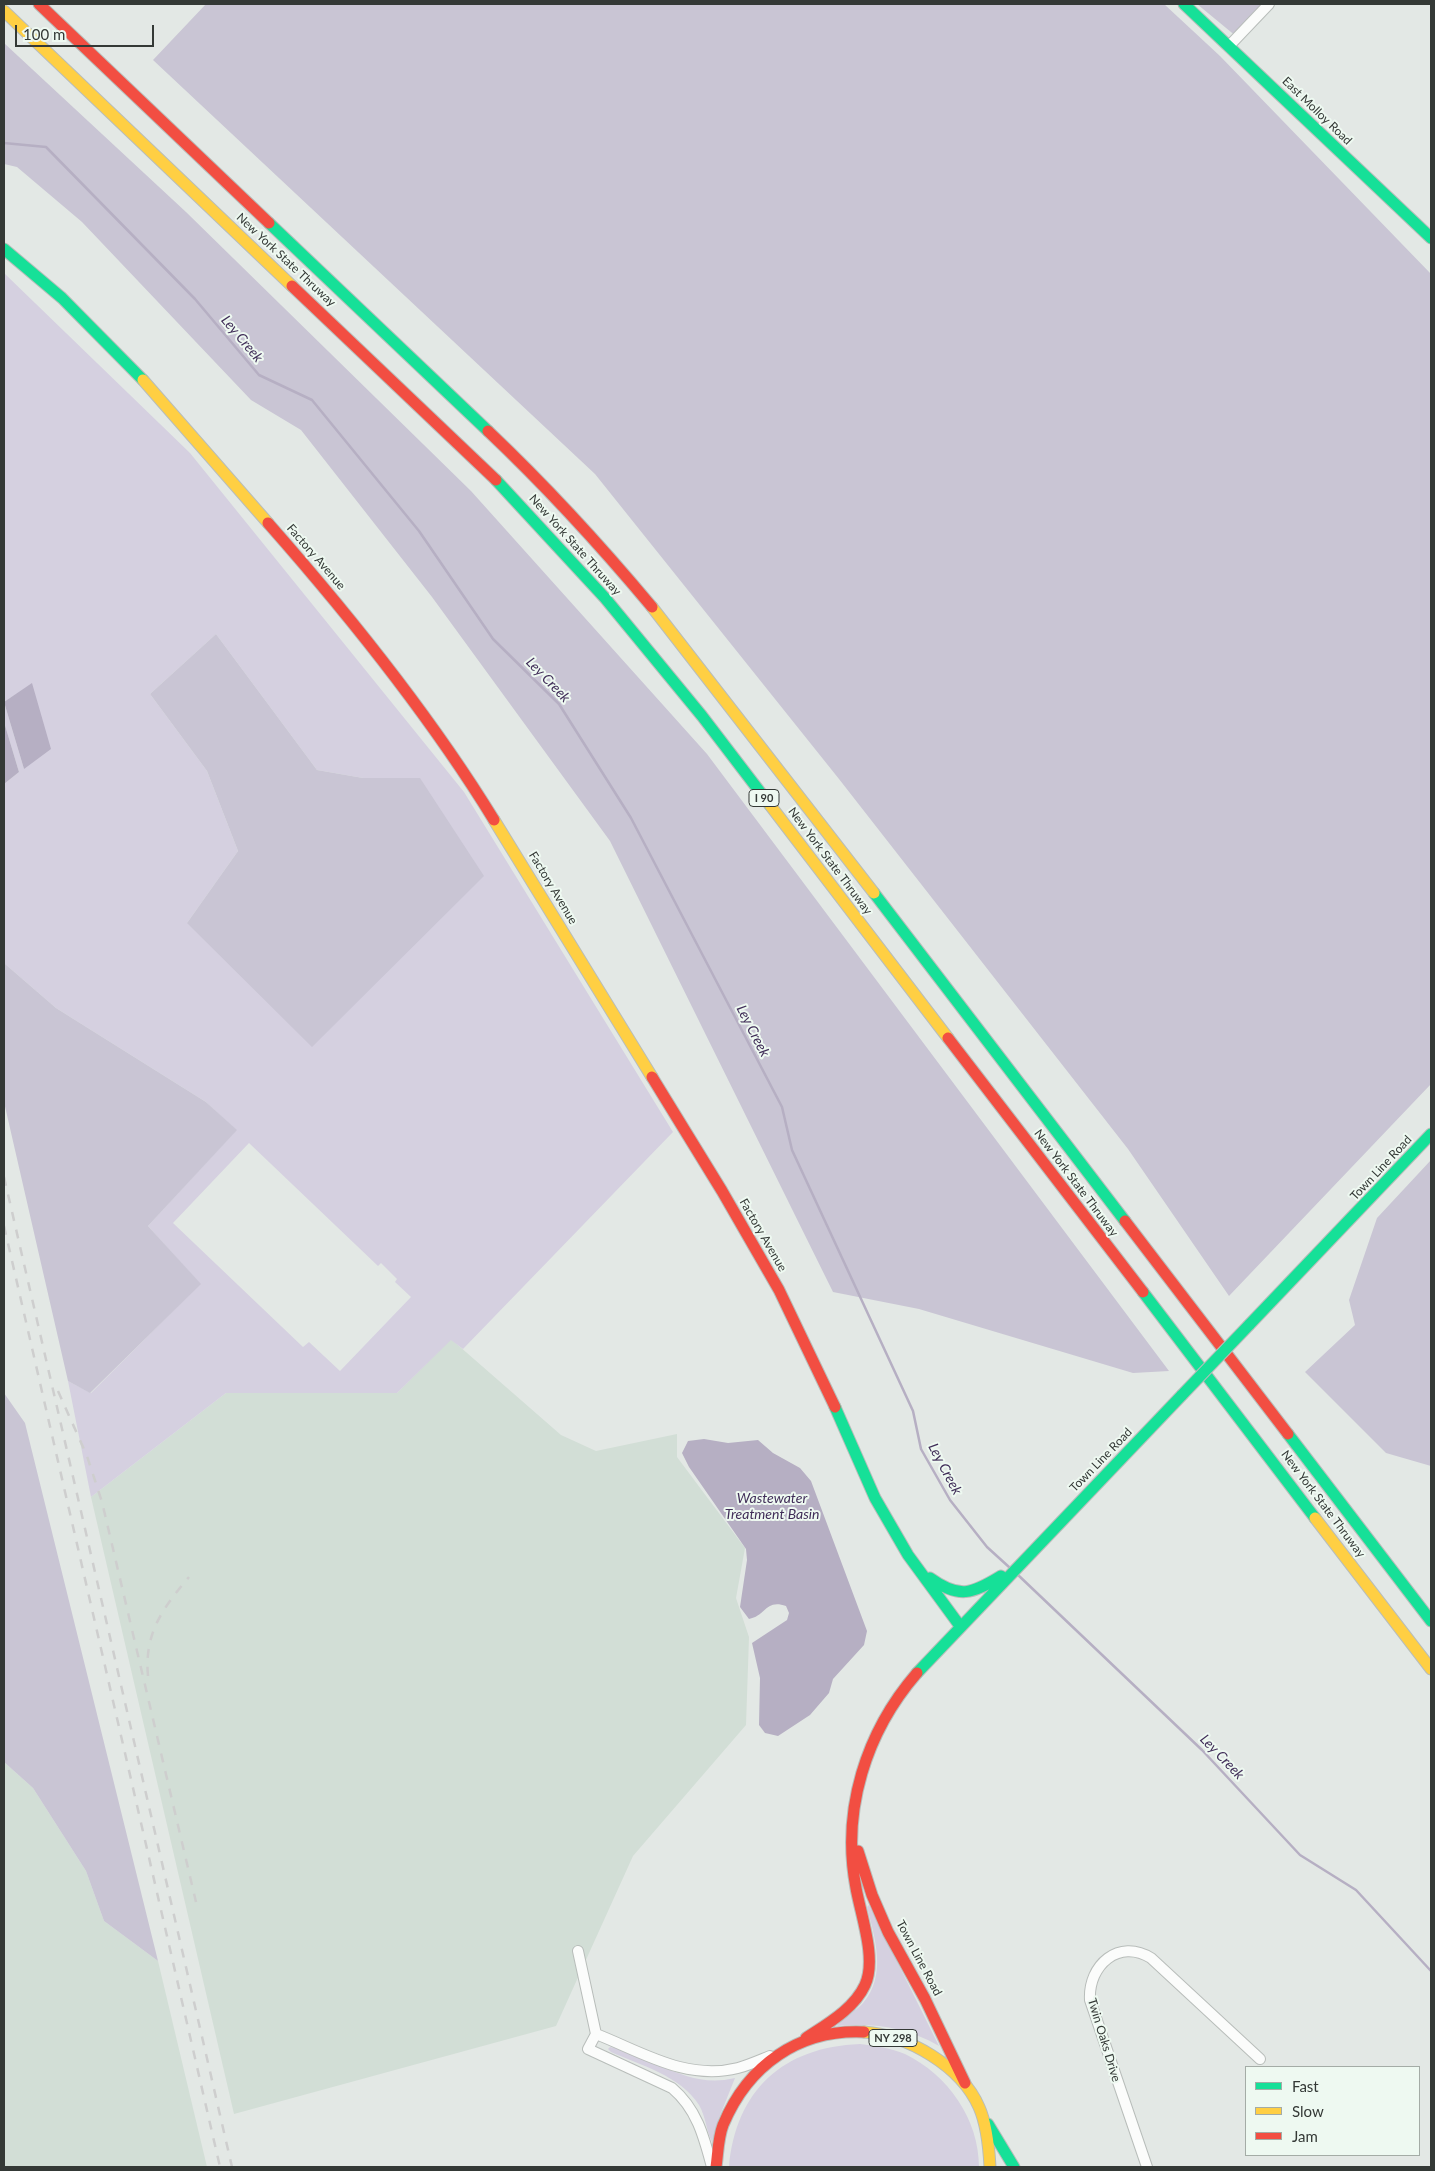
<!DOCTYPE html>
<style>
body{margin:0}
#map{position:relative;width:1435px;height:2171px;overflow:hidden;background:#e3e8e5;font-family:Lato,sans-serif}
canvas{display:block}
.frame{position:absolute;inset:0;border:5px solid #343936;pointer-events:none}
.legend{position:absolute;left:1245px;top:2066px;width:175px;height:90px;box-sizing:border-box;background:#eef9f1;border:1px solid #a4aca6;margin:0;padding:6px 9px;list-style:none;font-size:15px;color:#343936}
.legend li{display:flex;align-items:center;gap:10px;height:25px}
.legend b{width:25px;border:1px solid #a4aca6}
.scale{position:absolute;left:15px;top:25px;width:139px;height:22px;box-sizing:border-box;border:2px solid #343936;border-top:0;padding-left:6px;font-size:15px;line-height:18px;white-space:nowrap;color:#343936;-webkit-text-stroke:4px #eef9f1;paint-order:stroke}
</style>
<div id="map">
<canvas width="1435" height="2171"></canvas>
<div class="frame"></div>
<ul class="legend">
<li><b style="height:6px;background:#16e098"></b>Fast</li>
<li><b style="height:6px;background:#ffcf43"></b>Slow</li>
<li><b style="height:6px;background:#f24e42"></b>Jam</li>
</ul>
<div class="scale">100 m</div>
</div>
<script>
const ctx = document.querySelector('canvas').getContext('2d');
ctx.lineJoin = 'round';
function paint(path, color) { ctx.fillStyle = color; ctx.fill(path, 'evenodd'); }
function strokePath(path, color, width, dash) { ctx.strokeStyle = color; ctx.lineWidth = width; ctx.lineCap = dash ? 'butt' : 'round'; ctx.setLineDash(dash || []); ctx.stroke(path); }
function label(font, color, halo, rows, align = 'center') {
  ctx.font = font + ' Lato,sans-serif'; ctx.lineWidth = 4; ctx.setLineDash([]); ctx.textBaseline = 'middle'; ctx.strokeStyle = halo; ctx.fillStyle = color; for (const [text, x, y, turn = 0] of rows) {
    ctx.save(); ctx.translate(x, y); ctx.rotate((+turn || 0) * Math.PI / 180); ctx.textAlign = isNaN(turn) ? turn : align; if (halo) ctx.strokeText(text, 0, 0); ctx.fillText(text, 0, 0); ctx.restore();
  }
}
const built = new Path2D(`
 M451 1339 561 1435 596 1451 677 1434V1457L745 1548 736 1598 749 1637 746 1725 633 1856 556 2026 234 2114 91 1497 226 1393H397Z
 M4 1762 33 1788 86 1871 104 1921 158 1961 207 2167H4Z`);
const green = new Path2D(`
 M4 273 190 453 464 792 673 1132 463 1349 451 1340 397 1393H226L91 1497 68 1381 91 1393 200 1284 148 1226 236 1130 206 1102 56 1008 4 963V784L19 772 4 722ZM216 634 317 770 363 778H420L187 923 238 851 207 771 150 694ZM32 684 24 769 4 702ZM249 1143 378 1266 381 1263 397 1279 395 1282 411 1297 340 1371 309 1342 303 1347 173 1223Z
 M869 1905 939 2046C906 2027 874 2023 837 2026 843 2017 855 2012 863 2003 887 1975 875 1939 867 1907Z
 M860 2044C875 2046 891 2048 905 2054 948 2075 979 2119 979 2167H729C736 2090 783 2047 860 2044Z
 M610 2047C655 2055 685 2090 735 2078L719 2118 712 2142C706 2130 706 2117 699 2105 681 2076 640 2065 611 2052L608 2049Z`);
const forest = new Path2D(`
 M206 4H1164L1220 56 1431 274V1084L1229 1296 1128 1149 839 779 595 474 153 60Z
 M1197 4H1267L1237 37Z
 M4 43 186 212 471 491 707 754 1169 1371 1133 1373 919 1309 833 1292 610 841 432 597 301 430 251 400 82 222 17 167 4 164Z
 M216 634 317 770 363 778H420L484 876 312 1047 187 923 238 851 207 771 150 694Z
 M4 963 56 1008 206 1102 237 1130 148 1226 201 1284 90 1393 68 1381 4 1102Z
 M1431 1160V1466L1386 1453 1305 1372 1355 1325 1349 1300 1377 1218Z
 M4 1393 25 1423 158 1961 104 1921 86 1871 33 1788 4 1762Z`);
const water = new Path2D(`
 M32 683 51 749 24 769 4 702Z
 M4 722 19 772 4 784Z
 M704 1439 728 1443 758 1440 773 1453 800 1468 811 1481 867 1631 864 1645 833 1679 829 1693 810 1715 778 1736 765 1733 759 1725 760 1678 752 1643 787 1620 789 1613 786 1606C765 1599 766 1616 749 1619L740 1607 747 1560 746 1549 689 1467 682 1453 688 1441Z`);
const stream = new Path2D(`
 M4 143 46 147 195 299 259 375 312 400 419 531 493 639 559 704 631 818 782 1107 792 1150 913 1411 921 1449 950 1500 987 1547 1009 1567
 M1017 1574 1202 1750 1300 1855 1356 1890 1431 1971`);
const street = new Path2D(`
 M1229 46 1269 4
 M578 1951 596 2034 588 2049 672 2088C697 2109 704 2137 712 2167
 M596 2034C642 2052 686 2081 738 2068 749 2065 760 2060 770 2056
 M1147 2167 1090 2000C1088 1965 1119 1938 1151 1958L1260 2059`);
const fast = new Path2D(`
 M1184 4 1431 238
 M269 223 488 431
 M4 249 62 298 143 380
 M496 480 605 598 702 716 770 805
 M874 893 1125 1221
 M1143 1292 1315 1518
 M1249 1325 1431 1134
 M835 1407 875 1498 908 1555 960 1626
 M1288 1434 1431 1621
 M930 1578C959 1599 972 1594 1001 1576
 M917 1673 1182 1395
 M988 2124 1014 2167`);
const slow = new Path2D(`
 M4 11 292 286
 M143 380 268 523
 M652 607 874 893
 M770 805 948 1038
 M494 820 652 1077
 M1315 1518 1431 1669
 M864 2032C908 2035 961 2066 979 2107 987 2125 989 2147 990 2167`);
const jam = new Path2D(`
 M39 4 269 223
 M292 286 496 480
 M488 431C546 486 601 546 652 607
 M268 523C350 616 429 714 494 820
 M948 1038 1143 1292
 M652 1077 722 1191 779 1290 835 1407
 M1125 1221 1288 1434
 M858 1851 872 1895 888 1932 925 1999 965 2083
 M806 2038C827 2024 854 2009 865 1985 877 1959 861 1916 856 1888 841 1810 866 1732 917 1673
 M716 2167C718 2153 718 2138 723 2125 748 2065 799 2029 864 2032`);
const rail = new Path2D(`
 M4 1177 232 2167
 M4 1226 220 2167
 M58 1391 87 1456 102 1502 196 1902
 M148 1676C144 1633 163 1608 189 1577`);
const fastBridge = new Path2D(`
 M1182 1395 1249 1325`);
const shields = [
 [764,798,30],
 [893,2038,48]
];
const shieldNames = [
 ["I 90",764,798],
 ["NY 298",893,2038]
];
const streetNames = [
 ["East Molloy Road",1317,111,44],
 ["New York State Thruway",286,260,43],
 ["New York State Thruway",575,545,48],
 ["Factory Avenue",316,557,49],
 ["New York State Thruway",830,861,53],
 ["Factory Avenue",553,888,59],
 ["Town Line Road",1381,1168,-47],
 ["New York State Thruway",1076,1183,53],
 ["Factory Avenue",763,1235,60],
 ["Town Line Road",1101,1460,-46],
 ["New York State Thruway",1323,1504,53],
 ["Town Line Road",919,1958,62],
 ["Twin Oaks Drive",1104,2040,73]
];
const waterNames = [
 ["Ley Creek",242,339,50],
 ["Ley Creek",548,680,46],
 ["Ley Creek",753,1031,63],
 ["Ley Creek",945,1469,62],
 ["Wastewater",772,1498],
 ["Treatment Basin",772,1514],
 ["Ley Creek",1222,1757,46]
];
paint(built, '#d2ded6');
paint(green, '#d5d0e0');
paint(forest, '#c9c5d4');
paint(water, '#b6afc3');
strokePath(stream, '#b6afc3', 2.5);
strokePath(street, '#b8bdba', 12);
strokePath(fast, '#b8bdba', 13);
strokePath(slow, '#b8bdba', 13);
strokePath(jam, '#b8bdba', 13);
strokePath(street, '#fbfcfb', 10);
strokePath(fast, '#16e098', 11);
strokePath(slow, '#ffcf43', 11);
strokePath(jam, '#f24e42', 11);
strokePath(rail, '#cecece', 2.5, [9, 9]);
strokePath(fastBridge, '#b8bdba', 13, []);
strokePath(fastBridge, '#16e098', 11);
for (const [x, y, w] of shields) { const box = new Path2D(); box.roundRect(x - w / 2, y - 8.5, w, 17, 4); ctx.fillStyle = '#eef9f1'; ctx.fill(box); strokePath(box, '#343936', 1); }
label('bold 11px', '#343936', null, shieldNames);
label('12px', '#343936', '#eef9f1', streetNames);
label('italic 14px', '#402d58', '#eef9f1', waterNames);
</script>
